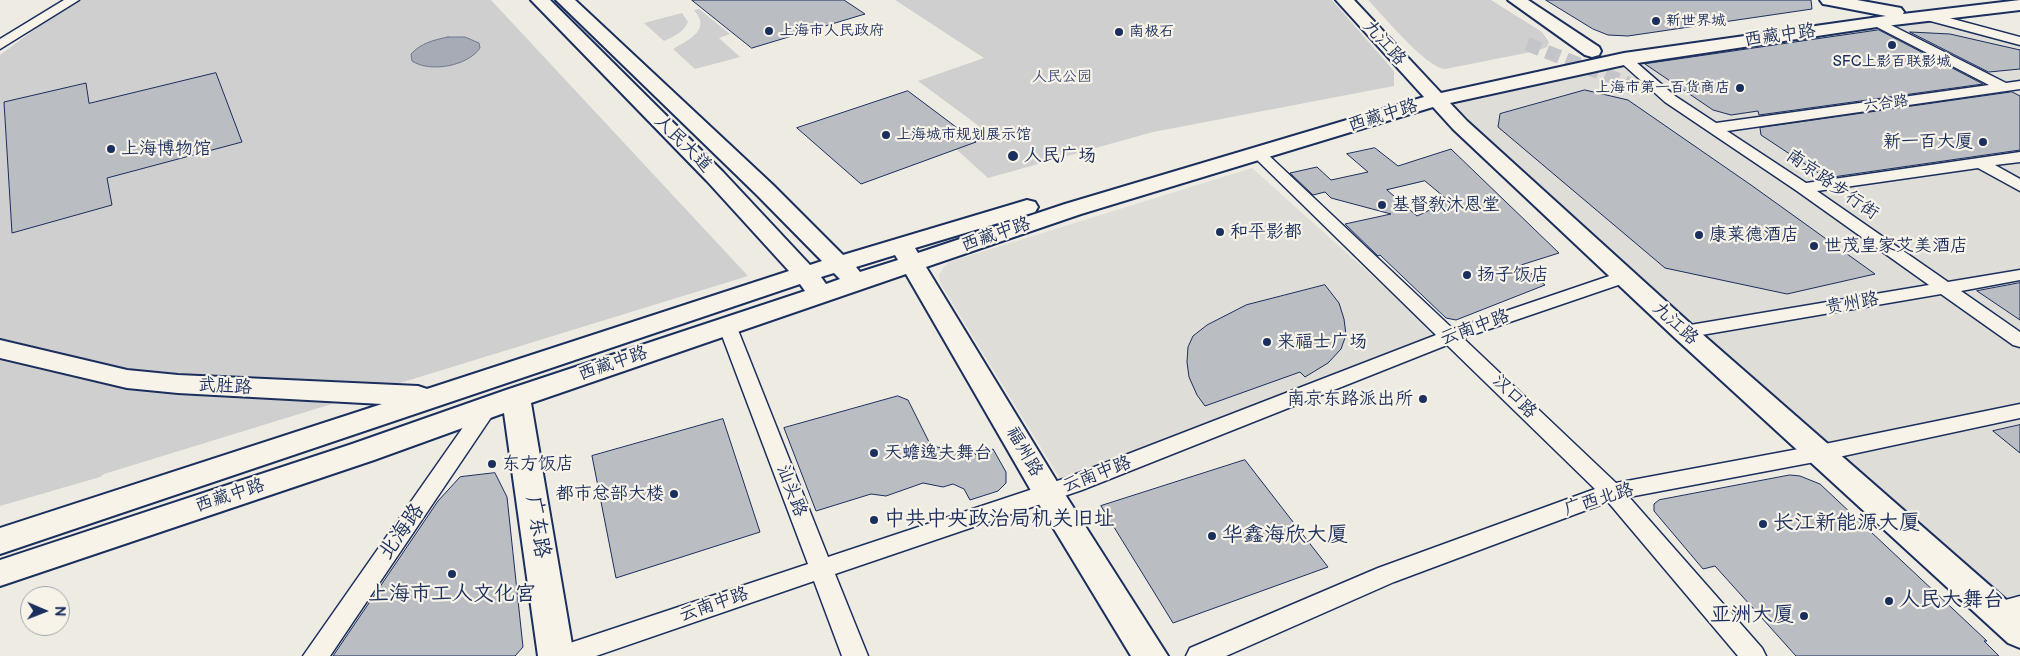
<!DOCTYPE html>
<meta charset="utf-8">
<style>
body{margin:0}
#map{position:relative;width:2020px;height:656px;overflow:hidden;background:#eeebe2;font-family:"Balsamiq Sans",sans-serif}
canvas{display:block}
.north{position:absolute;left:20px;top:586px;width:50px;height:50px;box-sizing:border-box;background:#f7f3e8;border:1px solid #9fa5b1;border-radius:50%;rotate:91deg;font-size:14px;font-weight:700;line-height:20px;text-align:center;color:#1b2f5e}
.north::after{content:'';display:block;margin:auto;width:18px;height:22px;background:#1b2f5e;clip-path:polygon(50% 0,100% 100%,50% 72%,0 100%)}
</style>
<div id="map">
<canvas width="2020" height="656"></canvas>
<div class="north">N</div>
</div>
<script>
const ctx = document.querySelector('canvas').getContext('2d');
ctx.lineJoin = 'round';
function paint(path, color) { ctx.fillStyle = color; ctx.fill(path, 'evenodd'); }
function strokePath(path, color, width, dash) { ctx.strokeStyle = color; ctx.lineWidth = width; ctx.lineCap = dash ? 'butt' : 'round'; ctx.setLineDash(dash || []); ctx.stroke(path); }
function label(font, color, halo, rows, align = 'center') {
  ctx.font = font + ' "Balsamiq Sans","LXGW WenKai TC",sans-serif'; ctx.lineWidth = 4.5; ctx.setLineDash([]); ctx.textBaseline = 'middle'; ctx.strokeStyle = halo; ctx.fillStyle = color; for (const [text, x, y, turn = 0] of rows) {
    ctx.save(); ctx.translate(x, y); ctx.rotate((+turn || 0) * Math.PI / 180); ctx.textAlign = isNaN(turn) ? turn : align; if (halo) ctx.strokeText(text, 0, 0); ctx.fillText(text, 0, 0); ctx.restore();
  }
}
const built = new Path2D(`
 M1927 16 2020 41V85L2014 86 2020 89V633L1435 100 1624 59Z
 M1252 168 1437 334 1062 482 940 283 939 275 943 268 949 262Z`);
const green = new Path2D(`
 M80 0H491L748 276 104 474 100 477 0 506V55L62 9Z
 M895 0H1332L1394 71V86L1153 132 988 178 956 149 991 135 918 81 984 58Z
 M1368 0H1491L1542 32 1549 42 1547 47 1536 51 1445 69C1425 67 1384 16 1368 0Z
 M699 9 730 34 719 38 740 57 695 69 673 49C688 40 712 30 694 10Z
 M682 13 688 22C683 33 674 36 664 41L644 23Z`);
const water = new Path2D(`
 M448 37H465L479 43 480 48C468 66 430 73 412 61L411 54C421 43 434 40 448 37Z`);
const building = new Path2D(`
 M692 0H844L865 14 752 48Z
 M1546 0H1811L1812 9 1628 36 1608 35 1593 29Z
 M1879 30 1983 84 1759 115 1758 111 1731 115 1713 110 1645 64Z
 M1910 32 1950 34 2020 50V69L1989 72Z
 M216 73 242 142 107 178 112 205 12 233 4 102 86 83 89 103Z
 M1585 90 1628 100 1751 185 1875 274 1787 294 1665 268 1498 127 1500 114Z
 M908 91 976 142 861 184 797 128Z
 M2012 92 2020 96V150L1826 178 1761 135 1760 128Z
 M1375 148 1398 166 1451 149 1559 253 1521 265 1545 285 1456 320 1446 318 1380 255 1378 256 1345 224 1391 214 1331 198 1325 192 1313 195 1290 173 1317 167 1331 180 1368 172 1347 154ZM1425 181 1449 201 1417 216 1387 190Z
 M2020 283V320L1977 291Z
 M1325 285 1339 303 1344 319 1346 335 1341 349 1328 363 1305 377 1300 372 1205 406 1197 395 1189 377 1187 362 1188 347 1193 336 1207 325 1246 305Z
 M898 396 908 400 931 446 954 450 957 455 973 450 976 455 993 449 1006 472V483L998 491 970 500 964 489 953 484 943 487 923 483 886 496 871 494 816 511 784 428Z
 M723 419 760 532 616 578 592 456Z
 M2020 425V453L1993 431Z
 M1245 460 1328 567 1173 623 1101 506Z
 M495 473 507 497 523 647 515 656H333L438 501 460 477Z
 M1790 475 1800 476 1820 484 1987 641H1984L1999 656H1796L1715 566 1703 569 1654 511V504L1659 500Z`);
const streetTunnel = new Path2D(`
 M1527 44 1629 84`);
const street = new Path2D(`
 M64 0H79L0 49V39Z
 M1927 12 2020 37V45L1923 19 1921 16 1923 13Z
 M1877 18 2006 83 2020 81V89L1727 131 1806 183 2020 152V162L1995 165 2020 179V191L1978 168 1817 191 1948 282 2020 270V280L1961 291 2020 332V347L2013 345 1941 294 1684 338 1677 336 1675 332 1677 328 1684 326 1929 285 1797 191 1665 102 1617 59 1624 55 1629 56 1675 96 1716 123 1989 85 1873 25 1871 22Z
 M1258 148 1263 150 1453 329 1618 273 1624 272 1630 273 1633 277 1630 281 1463 338 1616 483 1820 445 2020 404V418L1820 461 1629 497 1762 648 1766 656H1738L1608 502 1394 582 1226 656H1186L1190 648 1378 568 1595 489 1447 345 1082 490 835 574 868 656H842L814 581 596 656H551L555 648 564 645 808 564 718 325 720 321 727 319 734 321 736 325 828 557 1066 478 1436 335 1253 156 1250 153 1253 150Z
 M487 401 494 403 497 408 494 413 330 656H303L480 403Z
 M2020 596V616L1996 622 1987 619 1984 612 1987 605Z`);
const secondary = new Path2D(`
 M531 0H550L723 172 810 265 822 261 757 195 556 0H575L773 185 843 255 1027 200 1035 202 1038 207 1035 212 915 248 918 253 1065 204 1424 97 1336 0H1354L1441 93 1624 53 1886 16 1829 5 1823 4 1820 0H1857L1901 8 1904 12 1903 14 2020 0V10L1877 27 1624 65 1450 103 1467 121 1693 326 2020 612V648L2008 643 1675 338 1453 129 1433 107 1081 214 926 267 1059 485 1168 656H1131L1037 501 906 274 531 403 574 656H538L504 413 374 460 0 586V560L352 444 506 390 805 291 800 284 0 554V528L382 404 178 393 127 388 0 358V340L127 370 178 375 418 386 427 389 789 271 707 181ZM895 255 898 260 860 272 856 267ZM834 273 840 279 826 284 821 277Z
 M1508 0H1528L1599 47 1601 51 1599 55 1592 57 1585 55Z`);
const markers = [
 [1656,21,5,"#1b2f5e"],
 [769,31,5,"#1b2f5e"],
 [1119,32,5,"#1b2f5e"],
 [1892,45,5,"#1b2f5e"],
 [1740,88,5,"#1b2f5e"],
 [886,135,5,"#1b2f5e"],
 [1983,142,5,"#1b2f5e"],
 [111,149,5,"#1b2f5e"],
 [1013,156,6,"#1b2f5e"],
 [1382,205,5,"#1b2f5e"],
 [1220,232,5,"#1b2f5e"],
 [1699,235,5,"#1b2f5e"],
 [1814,246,5,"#1b2f5e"],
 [1467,275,5,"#1b2f5e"],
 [1267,342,5,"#1b2f5e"],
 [1423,399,5,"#1b2f5e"],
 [874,453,5,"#1b2f5e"],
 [492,464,5,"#1b2f5e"],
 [674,494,5,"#1b2f5e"],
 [874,520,5,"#1b2f5e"],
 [1763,524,5,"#1b2f5e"],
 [1212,536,5,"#1b2f5e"],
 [452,574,5,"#1b2f5e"],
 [1889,601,5,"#1b2f5e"],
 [1804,616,5,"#1b2f5e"]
];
const farPoinames = [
 ["新世界城",1666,21],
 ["上海市人民政府",779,31],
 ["南极石",1129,32],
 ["SFC上影百联影城",1892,62,"center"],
 ["上海市第一百货商店",1730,88,"right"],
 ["上海城市规划展示馆",896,135]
];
const farParknames = [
 ["人民公园",1062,77]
];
const farStreetnames = [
 ["六合路",1886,104,-8]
];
const streetNames = [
 ["西藏中路",1780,36,-8],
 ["九江路",1384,43,48],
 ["西藏中路",1383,116,-17],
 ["人民大道",683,144,45],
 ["南京路步行街",1832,185,35],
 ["西藏中路",996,235,-19],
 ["贵州路",1852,304,-10],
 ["九江路",1675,324,42],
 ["云南中路",1475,328,-20],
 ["西藏中路",613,364,-19],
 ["武胜路",225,387,3],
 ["汉口路",1514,397,44],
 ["福州路",1024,452,60],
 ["云南中路",1097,475,-21],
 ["汕头路",791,491,69],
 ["西藏中路",230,496,-18],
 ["广西北路",1599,500,-17],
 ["云南中路",714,605,-19]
];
const poiNames = [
 ["新一百大厦",1973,142,"right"],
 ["上海博物馆",121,149],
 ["人民广场",1024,156],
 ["基督教沐恩堂",1392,205],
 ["和平影都",1230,232],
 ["康莱德酒店",1709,235],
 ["世茂皇家艾美酒店",1824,246],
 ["扬子饭店",1477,275],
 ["来福士广场",1277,342],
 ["南京东路派出所",1413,399,"right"],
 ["天蟾逸夫舞台",884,453],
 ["东方饭店",502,464],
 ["都市总部大楼",664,494,"right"]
];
const nearPoinames = [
 ["中共中央政治局机关旧址",884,520],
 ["长江新能源大厦",1773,524],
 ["华鑫海欣大厦",1222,536],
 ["上海市工人文化宫",452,595,"center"],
 ["人民大舞台",1899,601],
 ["亚洲大厦",1794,616,"right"]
];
const nearStreetnames = [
 ["广东路",537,527,81],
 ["北海路",402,532,-55]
];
paint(built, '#deddd8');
paint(green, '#cfcfcf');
paint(water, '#a6abb5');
strokePath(water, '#6e7992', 1);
paint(building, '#babdc2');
strokePath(building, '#1b2f5e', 1);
strokePath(streetTunnel, '#c4c5c8', 14, [14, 7]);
strokePath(street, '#1b2f5e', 3);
strokePath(secondary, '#1b2f5e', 4);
paint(street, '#f7f3e8');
paint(secondary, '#f7f3e8');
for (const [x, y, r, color] of markers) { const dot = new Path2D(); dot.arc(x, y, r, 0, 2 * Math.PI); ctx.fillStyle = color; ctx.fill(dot); strokePath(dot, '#f7f3e8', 2); }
label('15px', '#1b2f5e', '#f7f3e8', farPoinames, 'left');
label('15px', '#3f4f75', '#f7f3e8', farParknames);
label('15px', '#1b2f5e', '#f7f3e8', farStreetnames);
label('18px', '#1b2f5e', '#f7f3e8', streetNames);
label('18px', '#1b2f5e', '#f7f3e8', poiNames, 'left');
label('21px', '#1b2f5e', '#f7f3e8', nearPoinames, 'left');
label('21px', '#1b2f5e', '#f7f3e8', nearStreetnames);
</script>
